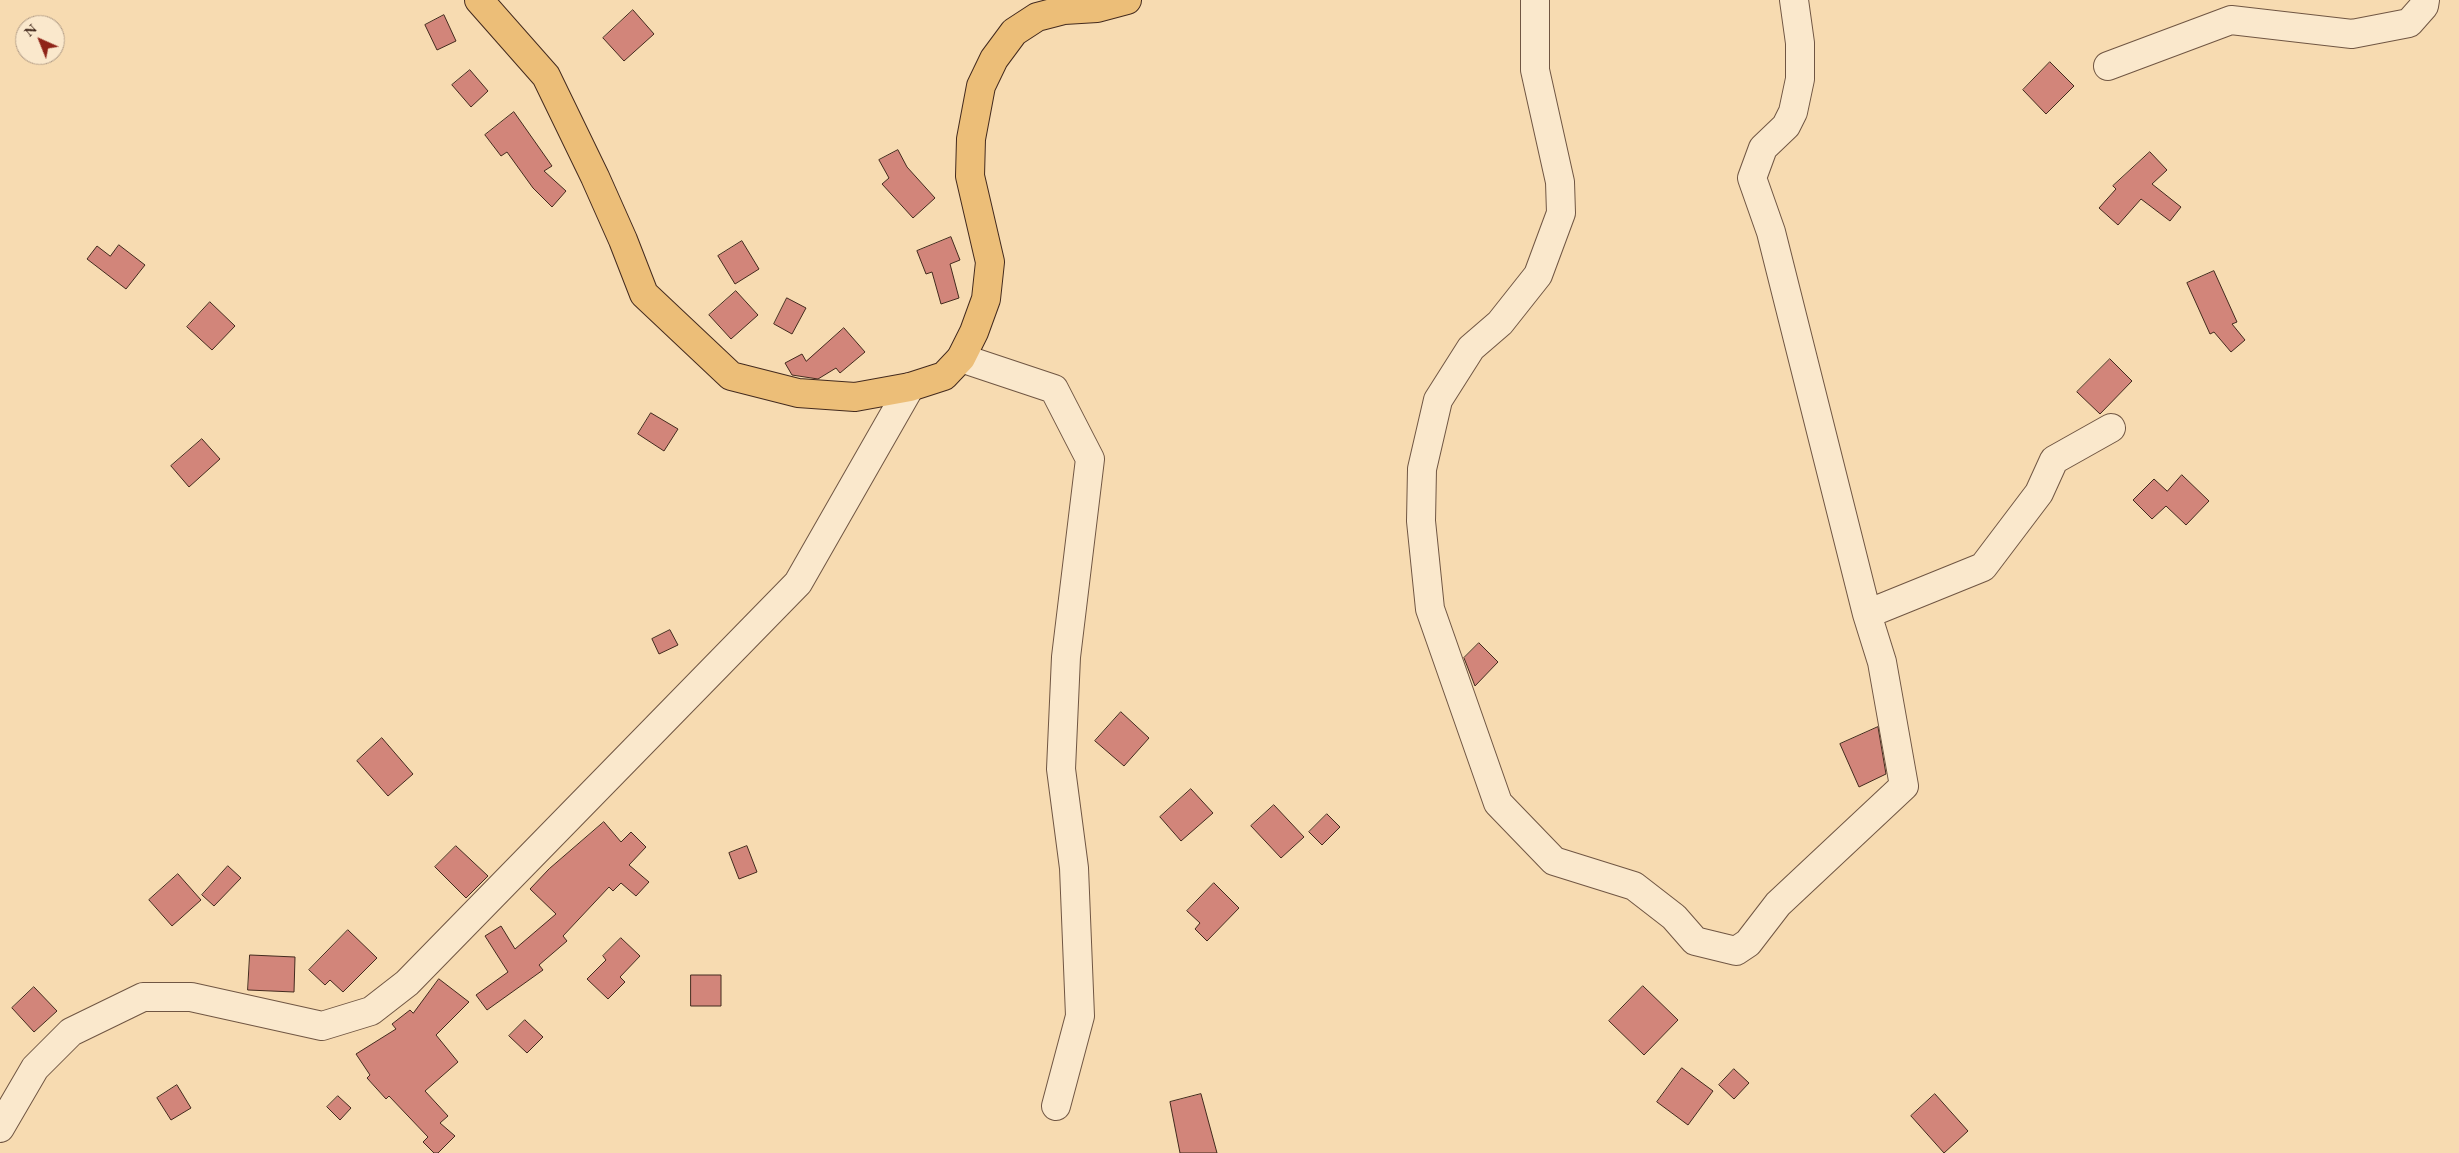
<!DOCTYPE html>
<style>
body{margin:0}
#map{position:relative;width:2459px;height:1153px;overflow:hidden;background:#f7dbb1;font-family:"EB Garamond",serif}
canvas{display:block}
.north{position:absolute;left:15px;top:15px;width:50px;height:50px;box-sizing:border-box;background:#fae8cc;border:1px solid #b19c86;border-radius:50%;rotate:316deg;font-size:14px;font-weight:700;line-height:20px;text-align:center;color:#432a1e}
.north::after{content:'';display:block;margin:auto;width:18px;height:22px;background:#8f2418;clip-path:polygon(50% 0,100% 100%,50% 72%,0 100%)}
</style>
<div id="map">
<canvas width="2459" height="1153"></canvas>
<div class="north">N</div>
</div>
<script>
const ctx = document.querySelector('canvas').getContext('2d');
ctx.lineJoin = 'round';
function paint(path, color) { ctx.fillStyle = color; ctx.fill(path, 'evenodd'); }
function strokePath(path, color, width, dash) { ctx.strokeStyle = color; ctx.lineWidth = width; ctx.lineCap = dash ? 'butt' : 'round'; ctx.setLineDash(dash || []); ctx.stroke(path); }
const building = new Path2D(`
 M633 10 654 34 624 61 603 38Z
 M444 15 456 41 437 50 425 25Z
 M2050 62 2074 86 2046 114 2023 90Z
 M470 70 488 91 471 107 452 85Z
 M514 112 552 166 544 171 566 191 552 207 533 188 507 152 501 156 485 135Z
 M898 150 907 167 935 198 913 218 882 184 889 178 879 160Z
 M2150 152 2167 170 2152 184 2181 207 2170 221 2141 199 2118 225 2099 208 2116 189 2113 186Z
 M951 237 960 260 950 264 959 298 941 304 932 272 926 274 917 251Z
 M742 241 759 269 735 284 718 256Z
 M119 245 145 265 126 289 87 259 97 246 110 256Z
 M2214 271 2237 322 2232 324 2245 340 2231 352 2214 332 2210 334 2187 283Z
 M736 291 758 315 731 339 709 315Z
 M787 298 806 308 792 334 774 324Z
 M210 302 235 326 212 350 187 327Z
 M844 328 865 352 840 373 836 368 818 379 792 375 785 363 802 354 806 361Z
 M2110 359 2132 381 2100 414 2077 392Z
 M651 413 678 429 664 451 638 434Z
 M202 439 220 459 189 487 171 466Z
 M2182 475 2209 501 2186 525 2166 506 2152 519 2133 500 2154 479 2167 491Z
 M670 630 678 645 659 654 652 639Z
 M1479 643 1498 662 1475 686 1464 658Z
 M1121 712 1149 738 1124 766 1095 741Z
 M1878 727 1886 774 1859 787 1840 744Z
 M382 738 413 774 388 796 357 761Z
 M1191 789 1213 813 1181 841 1160 817Z
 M1274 805 1304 837 1281 858 1251 826Z
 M1327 814 1340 827 1322 845 1309 832Z
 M604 822 621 842 631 832 646 847 629 865 649 882 636 896 621 883 613 891 609 887 563 936 567 941 539 965 543 970 487 1010 476 995 508 972 485 936 501 926 515 949 556 914 530 889 549 869Z
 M456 846 488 876 466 898 435 867Z
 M747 846 757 872 739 879 729 853Z
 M228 866 241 878 214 906 202 895Z
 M178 874 201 900 172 926 149 900Z
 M1214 883 1239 908 1207 941 1195 929 1200 923 1187 911Z
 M348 930 377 958 343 992 330 980 325 985 309 970Z
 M621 938 640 956 620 977 625 982 608 999 587 979 606 960 603 956Z
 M250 955 295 957 294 992 248 990Z
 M691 975H721V1006H691Z
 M439 979 469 1002 436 1035 458 1062 425 1091 448 1116 440 1123 455 1136 438 1153H434L423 1142 428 1137 389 1096 386 1099 367 1078 370 1075 356 1054 396 1029 392 1024 410 1010 413 1013Z
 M1643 986 1678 1020 1644 1055 1609 1021Z
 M34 987 57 1011 34 1032 12 1008Z
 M525 1020 543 1037 527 1053 509 1036Z
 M1682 1068 1713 1091 1688 1125 1657 1102Z
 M1734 1069 1749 1083 1734 1099 1719 1085Z
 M177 1085 191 1108 171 1120 157 1098Z
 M1201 1094 1217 1153H1180L1170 1102Z
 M1935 1094 1968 1131 1944 1153 1911 1116Z
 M338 1096 351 1108 340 1120 327 1107Z`);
const minor = new Path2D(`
 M1535 0V70L1560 182 1561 213 1538 275 1500 323 1471 348 1438 400 1422 469 1421 521 1430 609 1498 803 1554 861 1634 886 1674 917 1695 941 1736 951 1748 943 1778 904 1904 786 1882 662 1867 614
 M1794 0 1800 43V79L1793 112 1786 126 1763 148 1752 178 1771 232 1867 614 1983 567 2039 493 2054 460 2111 428
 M2108 66 2231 20 2352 34 2409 23 2424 6 2425 0
 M961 358 1054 389 1090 459 1066 657 1061 769 1074 868 1080 1016 1056 1106
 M0 1128 35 1068 71 1032 143 997H191L322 1026 371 1011 407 983 798 583 910 387`);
const major = new Path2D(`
 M479 0 546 76 595 177 623 240 644 294 731 376 798 393 855 397 910 387 944 376 961 358 974 332 986 299 990 262 970 176 971 139 981 86 994 59 1014 32 1037 17 1064 10 1097 8 1127 0`);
paint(building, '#d2857a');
strokePath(building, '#432a1e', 1);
strokePath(minor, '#705643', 30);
strokePath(major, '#432a1e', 30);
strokePath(minor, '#fae8cc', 28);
strokePath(major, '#ecbe78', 28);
</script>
